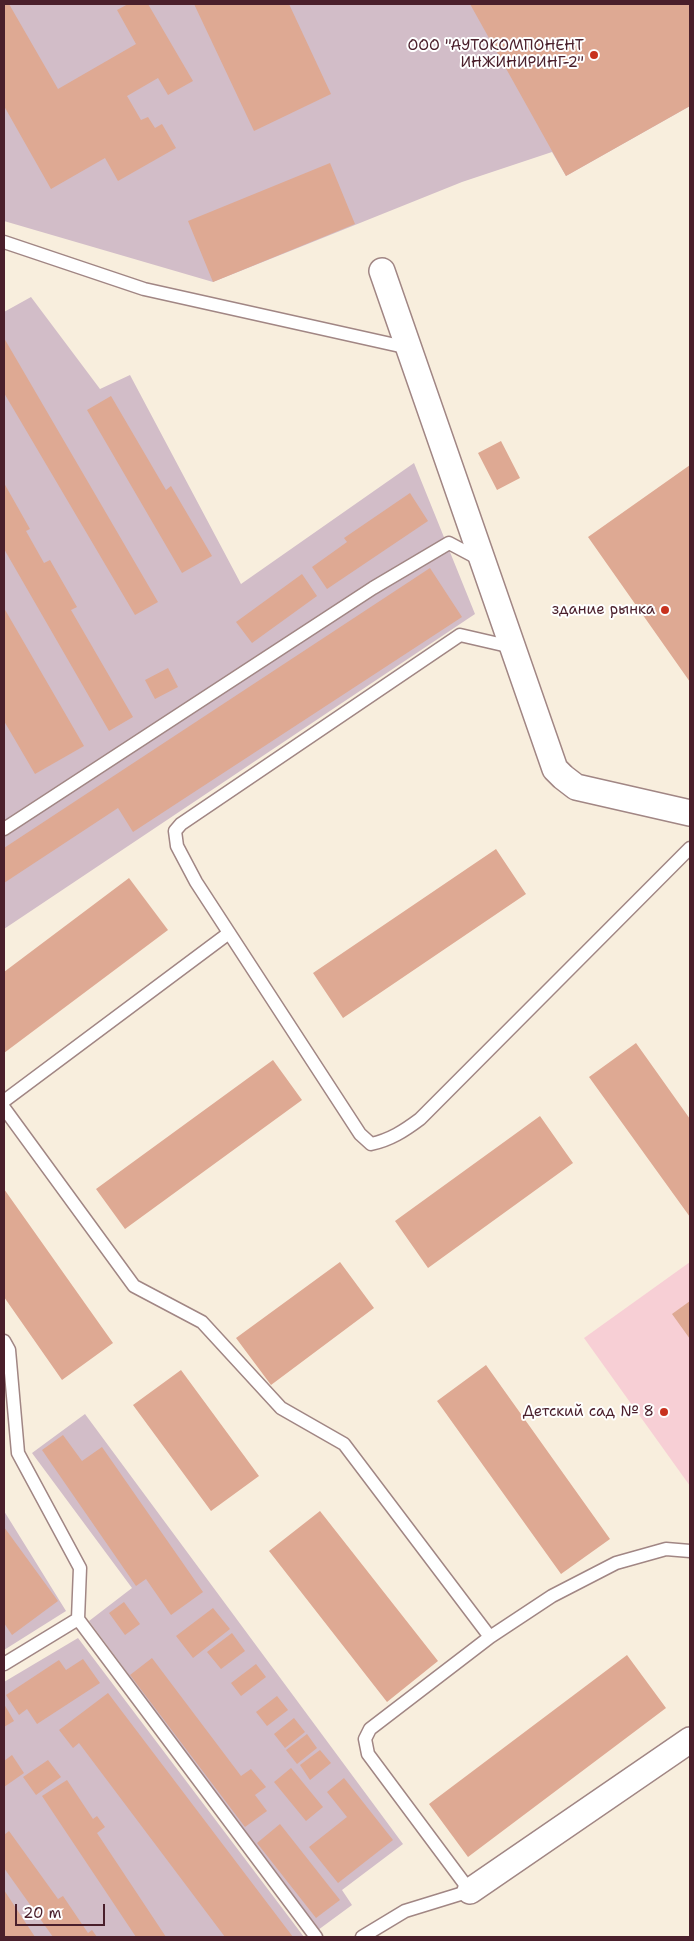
<!DOCTYPE html>
<meta charset="utf-8">
<style>
body{margin:0}
#map{position:relative;width:694px;height:1941px;overflow:hidden;background:#f8eedd;font-family:"Shantell Sans",sans-serif}
canvas{display:block}
.frame{position:absolute;inset:0;border:5px solid #4a1f2b;pointer-events:none}
.scale{position:absolute;left:15px;top:1904px;width:90px;height:22px;box-sizing:border-box;border:2px solid #4a1f2b;border-top:0;padding-left:6px;font-size:15px;line-height:18px;white-space:nowrap;color:#4a1f2b;-webkit-text-stroke:4px #fff;paint-order:stroke}
</style>
<div id="map">
<canvas width="694" height="1941"></canvas>
<div class="frame"></div>
<div class="scale">20 m</div>
</div>
<script>
const ctx = document.querySelector('canvas').getContext('2d');
ctx.lineJoin = 'round';
function paint(path, color) { ctx.fillStyle = color; ctx.fill(path, 'evenodd'); }
function strokePath(path, color, width, dash) { ctx.strokeStyle = color; ctx.lineWidth = width; ctx.lineCap = dash ? 'butt' : 'round'; ctx.setLineDash(dash || []); ctx.stroke(path); }
function label(font, color, halo, rows, align = 'center') {
  ctx.font = font + ' "Shantell Sans",sans-serif'; ctx.lineWidth = 4; ctx.setLineDash([]); ctx.textBaseline = 'middle'; ctx.strokeStyle = halo; ctx.fillStyle = color; for (const [text, x, y, turn = 0] of rows) {
    ctx.save(); ctx.translate(x, y); ctx.rotate((+turn || 0) * Math.PI / 180); ctx.textAlign = isNaN(turn) ? turn : align; if (halo) ctx.strokeText(text, 0, 0); ctx.fillText(text, 0, 0); ctx.restore();
  }
}
const built = new Path2D(`
 M690 1262V1486L584 1338Z`);
const industrial = new Path2D(`
 M4 4H690V106L566 176 552 152 462 182 213 282 4 221Z
 M31 297 100 389 130 375 241 584 414 463 475 614 4 929V312Z
 M85 1414 403 1844 342 1890 352 1905 318 1930 89 1621 132 1588 32 1453Z
 M4 1511 66 1611 4 1650Z
 M78 1638 304 1937H4V1682Z`);
const building = new Path2D(`
 M4 4H9L58 89 136 44 117 10 128 4H148L193 81 168 95 158 78 127 96 141 120 148 117 155 128 162 124 176 148 118 181 105 158 51 189 4 106Z
 M194 4H289L331 94 254 131Z
 M470 4H690V106L566 176Z
 M330 163 355 224 213 282 188 221Z
 M4 338 158 602 135 615 4 393Z
 M111 396 166 490 171 486 212 556 182 573 87 410Z
 M501 441 520 478 497 490 478 453Z
 M690 465V682L588 537Z
 M4 483 30 529 26 531 44 563 50 560 77 607 71 610 133 717 109 731 4 549Z
 M410 493 428 521 327 589 312 567 347 542 344 538Z
 M430 568 462 617 133 832 118 808 4 883V848Z
 M302 574 317 596 252 643 236 622Z
 M4 608 84 746 35 774 4 721Z
 M168 668 178 687 155 699 145 680Z
 M496 849 526 894 343 1018 313 973Z
 M129 878 168 930 4 1053V972Z
 M636 1043 690 1119V1217L589 1077Z
 M273 1060 302 1100 125 1229 96 1189Z
 M540 1116 573 1163 428 1268 395 1221Z
 M4 1189 113 1343 62 1380 4 1297Z
 M340 1262 374 1308 271 1385 236 1338Z
 M690 1301V1339L672 1314Z
 M486 1365 610 1539 561 1574 437 1401Z
 M181 1370 259 1476 211 1511 133 1405Z
 M63 1435 82 1461 102 1447 203 1592 171 1615 146 1579 136 1586 42 1450Z
 M320 1511 438 1661 387 1702 269 1551Z
 M4 1527 58 1601 12 1635 4 1623Z
 M124 1602 140 1624 125 1635 109 1613Z
 M213 1608 230 1629 193 1658 176 1636Z
 M232 1633 245 1651 221 1669 207 1652Z
 M627 1655 666 1708 468 1857 429 1804Z
 M152 1658 241 1776 251 1769 266 1787 255 1795 267 1811 245 1827 130 1675Z
 M83 1659 100 1683 37 1724 27 1709 19 1715 6 1695 59 1660 66 1670Z
 M256 1664 266 1677 241 1696 231 1683Z
 M108 1693 293 1937H225L79 1743 73 1748 59 1730Z
 M277 1696 288 1710 267 1726 256 1712Z
 M4 1704 14 1721 4 1727Z
 M294 1718 305 1732 285 1748 274 1734Z
 M307 1734 317 1748 297 1764 286 1750Z
 M320 1750 331 1763 310 1780 300 1765Z
 M12 1755 24 1773 4 1787V1761Z
 M48 1760 61 1777 36 1795 23 1777Z
 M291 1768 323 1807 306 1821 274 1782Z
 M344 1778 393 1840 338 1883 309 1847 347 1817 327 1792Z
 M67 1780 93 1819 97 1816 105 1827 97 1833 166 1937H136L42 1796Z
 M280 1824 340 1900 316 1918 257 1843Z
 M9 1831 58 1899 63 1896 88 1933 92 1930 97 1937H53L4 1868V1835Z
 M4 1890 35 1937H4Z`);
const service = new Path2D(`
 M4 242 144 289 409 348
 M512 647 460 635 181 824 175 831 177 846 196 882 360 1134 371 1144C390 1140 404 1131 420 1119L690 848
 M4 829 373 588 449 543 481 560
 M4 1101 229 933
 M4 1108 134 1286 202 1322 281 1408 344 1444 490 1637 552 1596 616 1563 666 1549 690 1551
 M4 1341 9 1350 18 1453 80 1568 78 1619
 M4 1664 78 1619 316 1937
 M362 1937 405 1911 470 1891 368 1754 365 1739 370 1729 490 1637`);
const minor = new Path2D(`
 M382 271 555 769 563 777 576 787 690 813
 M470 1891 690 1740`);
const markers = [
 [594,55,5,"#c8321e"],
 [665,610,5,"#c8321e"],
 [664,1412,5,"#c8321e"]
];
const poiNames = [
 ["ООО \"АУТОКОМПОНЕНТ",584,46],
 ["ИНЖИНИРИНГ-2\"",584,63],
 ["здание рынка",655,610],
 ["Детский сад № 8",654,1412]
];
paint(built, '#f7cfd5');
paint(industrial, '#d2bdc8');
paint(building, '#dea993');
strokePath(service, '#a18684', 15);
strokePath(minor, '#a18684', 28);
strokePath(service, '#fff', 12);
strokePath(minor, '#fff', 25);
for (const [x, y, r, color] of markers) { const dot = new Path2D(); dot.arc(x, y, r, 0, 2 * Math.PI); ctx.fillStyle = color; ctx.fill(dot); strokePath(dot, '#fff', 2); }
label('15px', '#4a1f2b', '#fff', poiNames, 'right');
</script>
